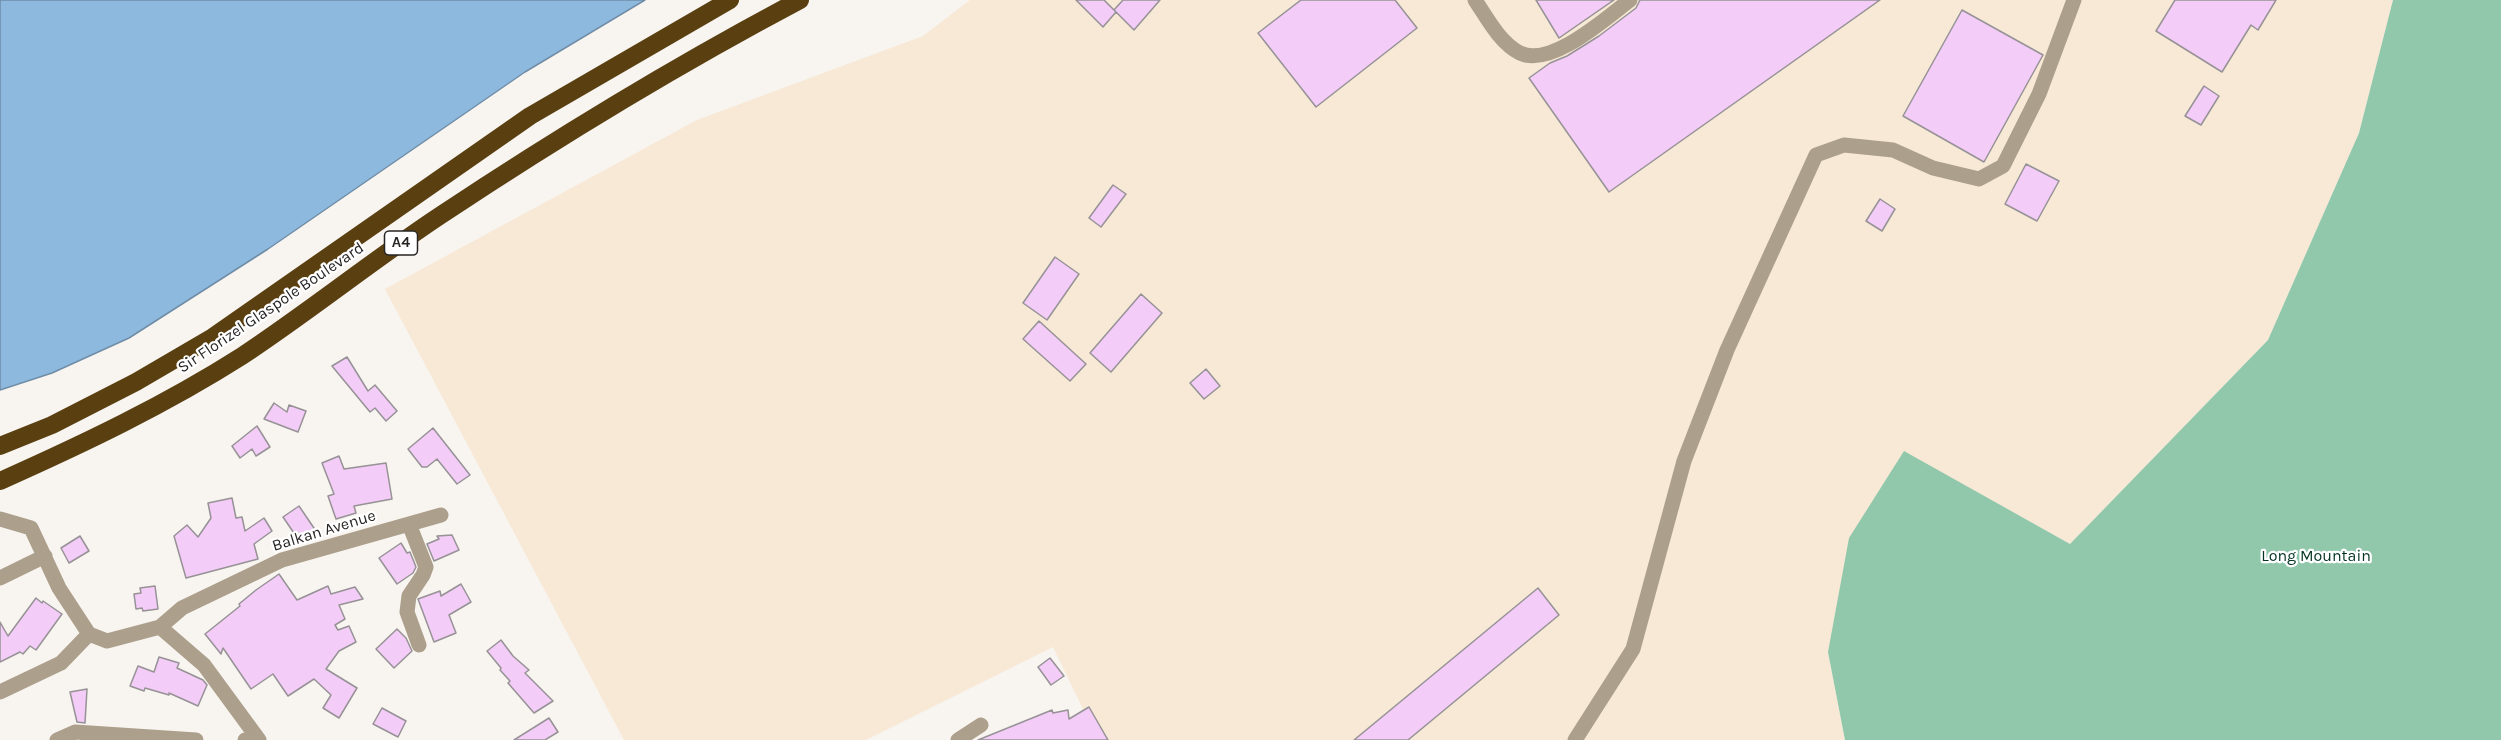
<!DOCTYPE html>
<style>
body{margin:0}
canvas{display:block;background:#f8f4f0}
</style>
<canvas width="2501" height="740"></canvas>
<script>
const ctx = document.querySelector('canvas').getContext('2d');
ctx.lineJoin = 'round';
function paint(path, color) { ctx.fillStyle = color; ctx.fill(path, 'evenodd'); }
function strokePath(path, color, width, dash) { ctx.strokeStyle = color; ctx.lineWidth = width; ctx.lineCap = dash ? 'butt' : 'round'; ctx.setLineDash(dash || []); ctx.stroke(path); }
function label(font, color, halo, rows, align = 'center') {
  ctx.font = font + ' Karla,sans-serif'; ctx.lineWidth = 4.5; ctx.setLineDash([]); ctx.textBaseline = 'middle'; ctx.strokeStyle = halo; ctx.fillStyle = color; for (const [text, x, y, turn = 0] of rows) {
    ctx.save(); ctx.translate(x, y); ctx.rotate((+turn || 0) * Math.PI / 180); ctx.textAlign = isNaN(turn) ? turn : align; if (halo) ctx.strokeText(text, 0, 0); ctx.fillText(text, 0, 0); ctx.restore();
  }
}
const industrial = new Path2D(`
 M970 0H2393L2359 133 2268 340 2070 544 1904 452 1828 652 1845 740H1098L1053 647 866 740H624L385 289 697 120 923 36Z`);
const forest = new Path2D(`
 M2393 0H2501V740H1845L1828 652 1849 538 1904 451 2070 544 2268 340 2359 133Z`);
const water = new Path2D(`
 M0 0H645L525 72 268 249 129 338 52 373 0 390Z`);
const building = new Path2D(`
 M1076 0H1104L1116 12 1103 27Z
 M1123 0H1160L1134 30 1114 10Z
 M1301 0H1395L1417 28 1316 107 1258 33Z
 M1536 0H1614L1559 38Z
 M1640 0H1880L1609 192 1529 78 1550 63 1567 56 1599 36 1636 8Z
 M2175 0H2276L2258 30 2251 25 2222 72 2156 31Z
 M1962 10 2043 55 1984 162 1903 116Z
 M2204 86 2219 96 2201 125 2185 116Z
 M2026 164 2059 181 2037 221 2005 204Z
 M1113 185 1126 194 1101 227 1089 218Z
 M1880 199 1895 209 1882 231 1866 221Z
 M1055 257 1079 274 1047 320 1023 303Z
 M1141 294 1162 313 1111 372 1090 353Z
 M1039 321 1086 364 1070 381 1023 339Z
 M347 357 368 391 375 385 397 411 386 421 375 408 370 412 332 366Z
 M1206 369 1220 386 1204 399 1190 383Z
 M274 403 287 412 289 405 306 411 298 432 264 419Z
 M257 426 270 447 256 456 252 449 240 458 232 446Z
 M433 428 470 475 457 484 437 459 427 467H422L408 449Z
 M339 456 344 469 386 463 392 499 354 506 356 513 336 519 328 496 334 494 322 463Z
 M232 498 236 518 242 517 245 531 264 518 272 531 254 544 258 559 186 578 174 536 187 525 198 537 211 518 208 503Z
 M299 506 316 531 300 542 283 517Z
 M452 535 459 550 434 561 427 544 439 539 437 536Z
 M80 536 89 551 69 563 61 548Z
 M401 543 407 553 410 552 416 567 413 573 397 584 379 558Z
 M279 574 297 600 328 586 331 594 355 587 363 599 339 605 345 619 335 625 338 630 349 626 356 642 339 651 326 669 357 688 339 718 323 708 331 695 314 679 288 696 273 674 251 689 223 648 221 654 205 634 240 606 239 604 256 590Z
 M461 584 471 602 449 615 456 633 434 642 418 599 440 591 441 596Z
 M155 586 158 609 143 611 142 608 136 609 134 594 141 593 140 588Z
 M1538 588 1559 615 1408 740H1354Z
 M36 598 42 603 43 601 62 614 36 650 30 646 23 654 20 652 0 662V622L8 636Z
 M397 629 406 638 412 651 394 668 376 649Z
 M501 640 513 656 529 670 525 673 553 701 534 713 508 683 510 681 500 670 501 668 487 651Z
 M159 657 179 663 177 668 203 680 207 685 198 706 169 693V695L145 688 144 691 130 686 138 666 154 672Z
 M1050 658 1064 676 1051 685 1038 667Z
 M87 689 85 723 77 722 70 692Z
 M1089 707 1108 740H978L1052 710 1053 713 1068 710 1069 719Z
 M382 708 406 721 398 737 373 724Z
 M549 718 558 732 545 740H514Z`);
const minor = new Path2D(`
 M1475 0C1487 18 1500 43 1520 53 1551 68 1606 18 1630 0
 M0 519 31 528 59 588 89 634
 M409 524 426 567 423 575 409 596 407 612 419 645
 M0 578 45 556
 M160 627 204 665 259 740H245
 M0 692 61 663 89 634 107 641 160 627 182 608 282 560 441 515
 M57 740 75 732 196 740
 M958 740 981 725
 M1575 740 1633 649 1684 461 1727 350 1816 155 1844 145 1893 150 1933 168 1979 179 2003 166 2039 94 2074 0`);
const highway = new Path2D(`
 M0 446 52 425 136 382 213 337 530 116 730 0
 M0 481C83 444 165 405 242 356 310 311 373 260 441 215 557 138 677 65 800 0`);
const shields = [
 [401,243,33]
];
const shieldNames = [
 ["A4",401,243]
];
const streetNames = [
 ["Sir Florizel Glaspole Boulevard",271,308,-34],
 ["Balkan Avenue",324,531,-17]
];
const parkNames = [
 ["Long Mountain",2316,556]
];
paint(industrial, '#f7e9d5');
paint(forest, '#91c8ac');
paint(water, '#8eb9de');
strokePath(water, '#6f8da6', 1.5);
paint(building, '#f3ccf7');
strokePath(building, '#969296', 1.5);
strokePath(minor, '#ac9f8b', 15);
strokePath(highway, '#5a4011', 18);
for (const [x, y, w] of shields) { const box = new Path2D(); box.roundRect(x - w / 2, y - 12, w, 24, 4.5); ctx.fillStyle = '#fff'; ctx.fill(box); strokePath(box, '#282625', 1.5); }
label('bold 15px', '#282625', null, shieldNames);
label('16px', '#282625', '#fff', streetNames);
label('16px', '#033421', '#fff', parkNames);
</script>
